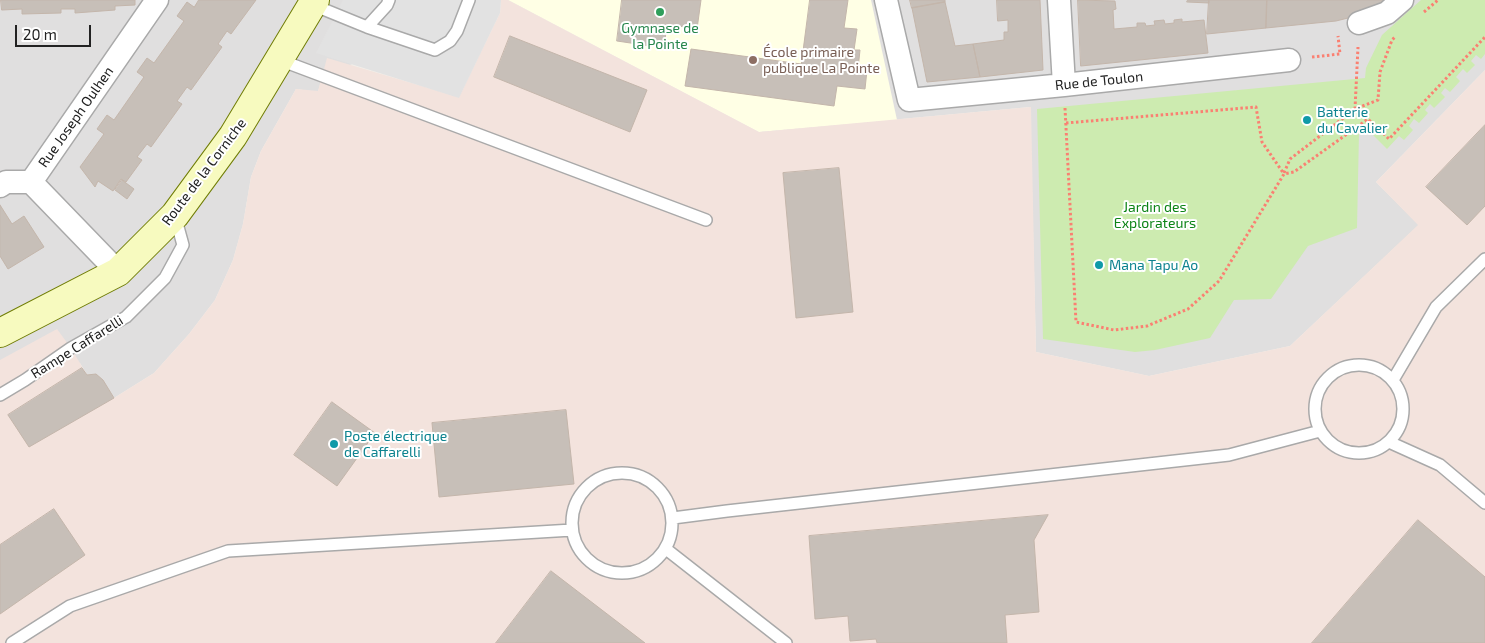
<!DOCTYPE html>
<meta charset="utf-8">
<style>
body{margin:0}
#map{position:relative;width:1485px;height:643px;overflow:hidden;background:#f2efe9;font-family:"Exo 2",sans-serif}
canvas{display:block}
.scale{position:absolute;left:15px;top:25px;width:76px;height:22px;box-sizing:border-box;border:2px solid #222;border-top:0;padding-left:6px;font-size:15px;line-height:18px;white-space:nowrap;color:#222;-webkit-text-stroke:4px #fff;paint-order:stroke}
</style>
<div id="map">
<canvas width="1485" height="643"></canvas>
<div class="scale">20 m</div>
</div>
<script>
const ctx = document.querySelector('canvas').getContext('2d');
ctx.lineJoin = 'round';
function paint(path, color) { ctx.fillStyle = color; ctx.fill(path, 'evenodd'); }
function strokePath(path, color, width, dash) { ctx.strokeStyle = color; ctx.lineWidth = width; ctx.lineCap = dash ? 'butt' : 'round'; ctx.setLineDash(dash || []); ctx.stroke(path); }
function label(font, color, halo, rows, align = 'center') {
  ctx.font = font + ' "Exo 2",sans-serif'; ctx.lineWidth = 4; ctx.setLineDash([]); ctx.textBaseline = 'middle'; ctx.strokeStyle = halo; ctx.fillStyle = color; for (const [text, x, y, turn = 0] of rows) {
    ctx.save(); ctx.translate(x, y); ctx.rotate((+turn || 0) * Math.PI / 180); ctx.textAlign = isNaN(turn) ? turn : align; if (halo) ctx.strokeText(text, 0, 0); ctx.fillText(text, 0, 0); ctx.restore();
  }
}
const residential = new Path2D(`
 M0 0H501L322 77 318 92 296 89 261 151 251 177 243 224 233 260 215 300 189 334 154 373 114 398 87 375 80 363 0 360Z
 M508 0H1485V70L1376 182 1419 225 1290 346 1149 376 1036 352 1030 107 762 132Z`);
const education = new Path2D(`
 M508 0H871L897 120 759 132Z`);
const military = new Path2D(`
 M501 0H508L759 132 1031 107 1036 352 1149 376 1290 346 1418 225 1376 182 1485 70V643H0V360L57 329 71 348 87 375 96 374 103 380 114 398 154 373 189 334 215 300 233 260 243 224 251 177 261 151 296 89 318 91 327 58 459 97 500 13Z`);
const grass = new Path2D(`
 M1421 0H1485V54L1481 59 1476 55 1471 61 1475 65 1467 73 1463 69 1456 77 1460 81 1450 92 1445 88 1441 93 1445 97 1434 108 1430 104 1425 110 1428 113 1419 123 1414 119 1409 126 1413 130 1404 140 1399 136 1387 149 1367 129 1359 133 1357 228 1308 246 1271 299 1234 300 1210 338 1155 350 1135 352 1043 339 1037 109 1365 78 1366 68 1382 35Z`);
const parking = new Path2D(`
 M343 0H501L500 13 459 98 316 53Z`);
const building = new Path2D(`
 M1 0H135V5L115 6V10L75 13V9H61V13L22 14V9L2 10Z
 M199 0H256L231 34 227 31 218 44 222 47 191 90 187 87 177 101 182 104 151 147 147 144 137 157 142 160 126 182 121 179 113 191 98 181 95 187 80 167 104 134 97 129 107 115 114 120 144 77 137 72 147 58 154 63 184 21 177 16 187 2 194 7Z
 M622 0H701L697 29 667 24 664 48 617 41Z
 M810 0H848L844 28 857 29 854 50H860L858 69 867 70 865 89 837 86 834 106 685 86 691 49 801 64Z
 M910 0H945V2L912 8Z
 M997 0H1040L1043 70 980 77 973 44 1004 40V32H1008V20L998 21Z
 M1078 0 1115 1 1116 9 1113 10 1114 29 1137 27V23H1145L1146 26 1155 25 1154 21 1164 20 1165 24 1174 23V20L1182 19V22L1204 20 1208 53 1081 66Z
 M1188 0H1209V3L1187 2Z
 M1209 0H1267L1266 28 1207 34Z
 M1267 0H1388L1352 17 1336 21 1266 28Z
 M945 2 955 46 973 44 980 77 927 82 912 8Z
 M510 36 647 90 630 132 494 77Z
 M1485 125V206L1467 225 1426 187Z
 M839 168 853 312 796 318 783 173Z
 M122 180 134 189 127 199 115 190Z
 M0 205 12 224 24 216 44 247 8 269 0 256Z
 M82 368 87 375 96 374 103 380 114 398 29 447 8 415Z
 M332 402 375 433 337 486 294 455Z
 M566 410 574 484 439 497 432 423Z
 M54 509 85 555 0 614V545Z
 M1048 515 1034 540 1039 612 1005 615 1007 643H877L876 639 850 641 848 616 815 619 809 536Z
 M1418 520 1485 577V643H1312Z
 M551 571 645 643H496Z`);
const path = new Path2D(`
 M1424 12 1438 0
 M1312 57 1340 54 1338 36
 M1065 108 1076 322 1114 330 1147 326 1188 309 1219 281 1284 174 1294 172 1368 119 1389 139 1485 37
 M1355 109 1358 47
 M1066 123 1256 107 1262 142 1284 174
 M1284 173 1290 159 1355 109 1378 100 1380 72 1392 40 1395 37`);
const lane = new Path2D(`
 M313 5 367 27 435 50 450 41 457 31 469 0
 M367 27 387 5 389 0
 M280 60 706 220
 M1315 409a44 44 0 1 1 88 0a44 44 0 1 1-88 0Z
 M1393 380 1436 307 1485 259
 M0 395 25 380 71 348 126 317 165 278 183 245 175 216
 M1389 442 1440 465 1485 503
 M572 523a50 50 0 1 1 100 0a50 50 0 1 1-100 0Z
 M673 518 727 511 1229 455 1320 431
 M666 549 786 643
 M12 643 70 606 228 551 572 530`);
const street = new Path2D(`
 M886 0 909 100 1064 85 1289 60
 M1059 0 1064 85
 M1359 23 1387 13 1402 0
 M31 182 118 272
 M0 186 6 182H31L157 0`);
const secondary = new Path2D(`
 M0 333 118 272 175 215 233 136 315 0`);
const markers = [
 [660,12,5,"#2e9e5b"],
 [753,60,5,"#8d6e63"],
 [1307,120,5,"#0f9aa8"],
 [1099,265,5,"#0f9aa8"],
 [334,444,5,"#0f9aa8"]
];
const leisureNames = [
 ["Gymnase de",660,28],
 ["la Pointe",660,44]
];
const educationNames = [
 ["École primaire",763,52],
 ["publique La Pointe",763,68]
];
const streetNames = [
 ["Rue de Toulon",1099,81,-6],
 ["Rue Joseph Oulhen",76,117,-55],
 ["Route de la Corniche",204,172,-53],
 ["Rampe Caffarelli",77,347,-32]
];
const cultureNames = [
 ["Batterie",1317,112],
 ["du Cavalier",1317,128],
 ["Mana Tapu Ao",1109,265],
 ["Poste électrique",344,436],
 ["de Caffarelli",344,452]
];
const parkNames = [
 ["Jardin des",1155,207],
 ["Explorateurs",1155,223]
];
paint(residential, '#e0dfdf');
paint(education, '#ffffe5');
paint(military, '#f3e3dd');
paint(grass, '#cdebb0');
paint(parking, '#e2e2e2');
paint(building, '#c7bfb8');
strokePath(building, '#c4b6ab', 1);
strokePath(lane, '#a9a9a9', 14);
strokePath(street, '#a9a9a9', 25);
strokePath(secondary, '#707d05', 30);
strokePath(path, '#fa8072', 3, [2.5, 2.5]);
strokePath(lane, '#fff', 11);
strokePath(street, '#fff', 22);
strokePath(secondary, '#f7fabf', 28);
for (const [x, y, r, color] of markers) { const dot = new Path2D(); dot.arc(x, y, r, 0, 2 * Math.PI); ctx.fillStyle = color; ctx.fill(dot); strokePath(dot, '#fff', 2); }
label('14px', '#27864d', '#fff', leisureNames);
label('14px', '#785e54', '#fff', educationNames, 'left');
label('14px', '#222', '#fff', streetNames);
label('14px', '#0d838f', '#fff', cultureNames, 'left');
label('14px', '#0c8416', '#fff', parkNames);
</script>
